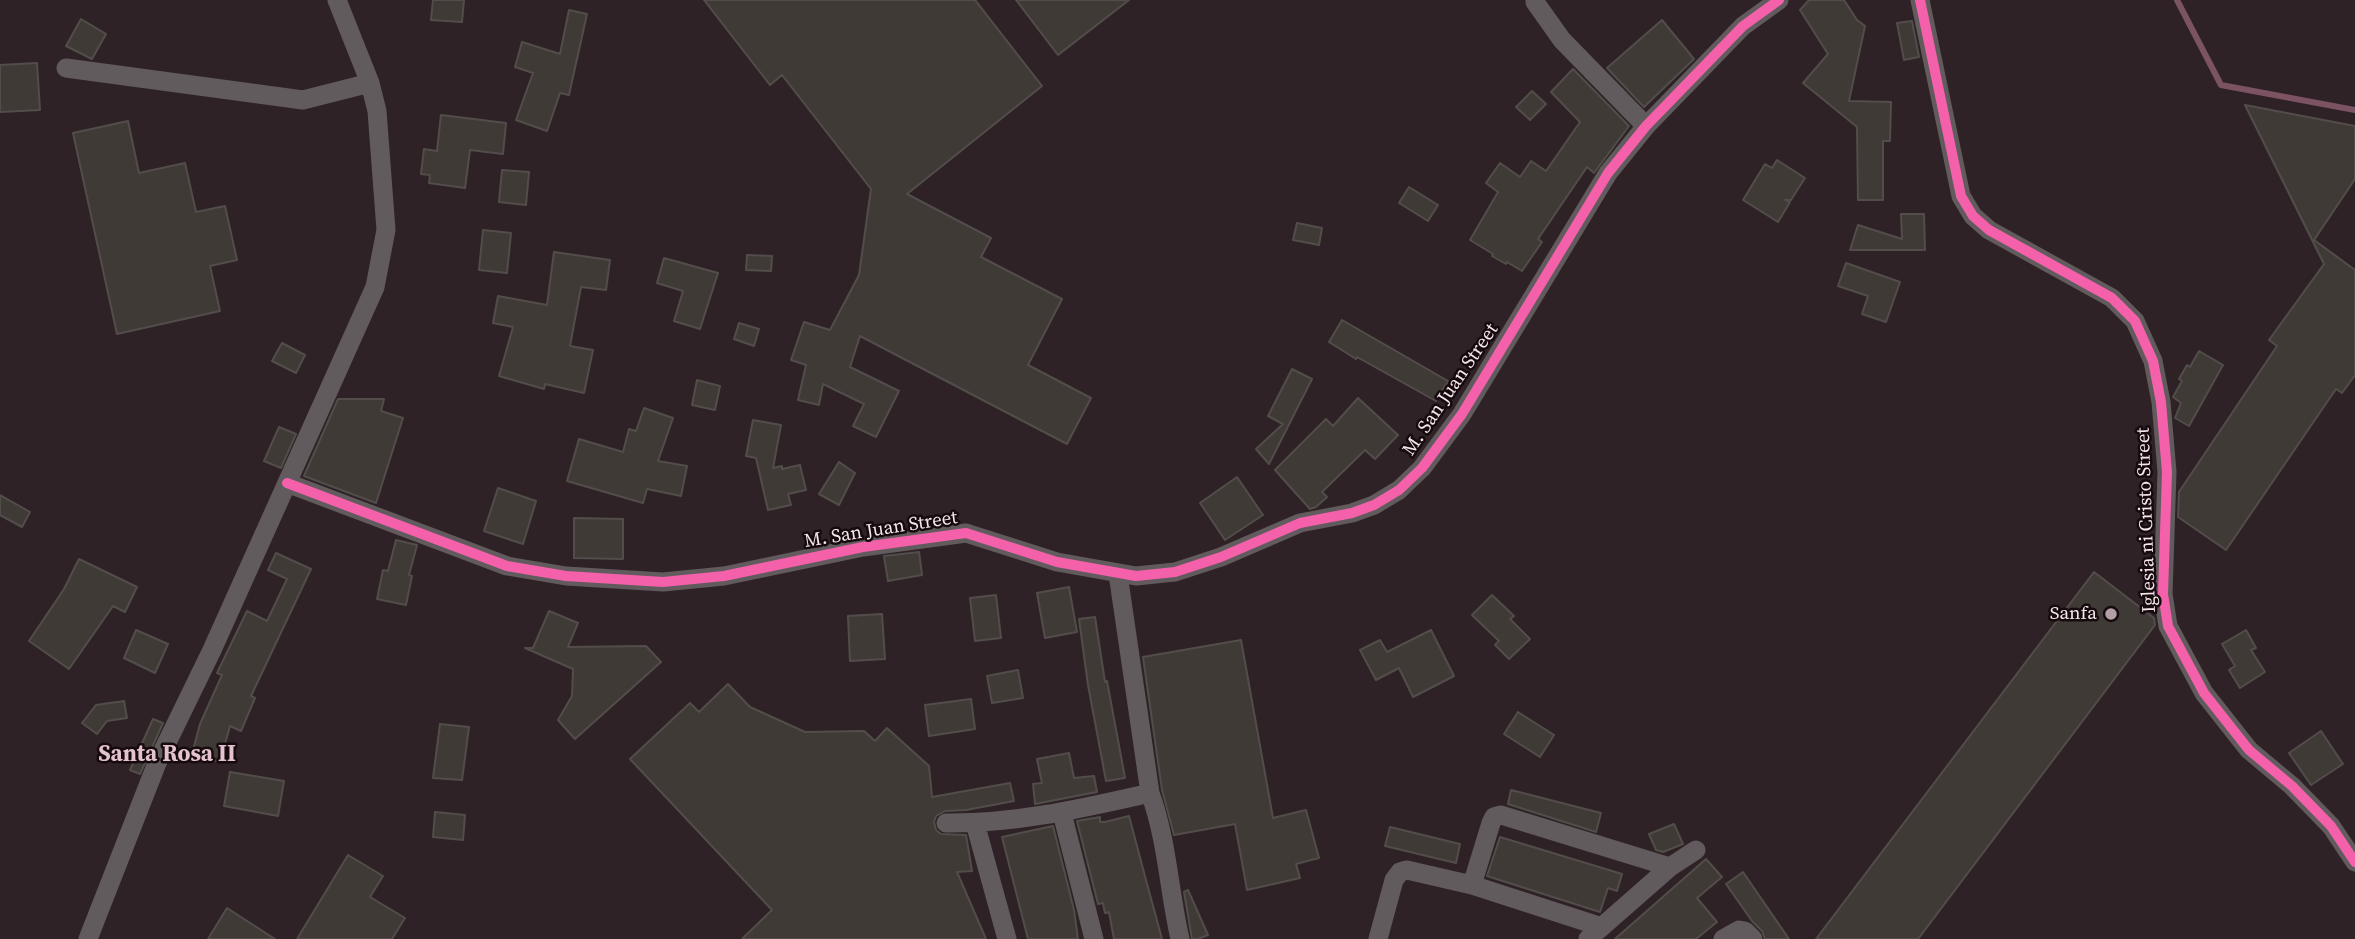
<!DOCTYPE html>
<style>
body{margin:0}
canvas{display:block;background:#2e2226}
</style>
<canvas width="2355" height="939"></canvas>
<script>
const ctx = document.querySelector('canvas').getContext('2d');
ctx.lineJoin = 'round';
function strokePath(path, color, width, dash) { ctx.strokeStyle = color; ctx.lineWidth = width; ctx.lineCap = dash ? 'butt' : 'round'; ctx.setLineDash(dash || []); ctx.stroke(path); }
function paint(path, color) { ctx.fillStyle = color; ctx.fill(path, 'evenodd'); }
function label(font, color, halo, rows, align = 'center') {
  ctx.font = font + ' "Source Serif 4",serif'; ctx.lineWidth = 5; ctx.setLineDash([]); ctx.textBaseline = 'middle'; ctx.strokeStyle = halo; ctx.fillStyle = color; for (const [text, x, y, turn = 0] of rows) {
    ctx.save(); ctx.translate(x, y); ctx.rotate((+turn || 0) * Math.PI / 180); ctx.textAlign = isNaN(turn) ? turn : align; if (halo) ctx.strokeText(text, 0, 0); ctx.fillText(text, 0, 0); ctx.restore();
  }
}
const stream = new Path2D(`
 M2177 0 2221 85 2355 110`);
const building = new Path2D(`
 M433 0H464L462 22 431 20Z
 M704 0H975L1042 86 907 194 991 238 981 257 1062 299 1028 365 1091 398 1067 444 860 336 850 367 899 391 876 437 853 426 864 404 823 384 819 405 798 400 806 365 791 360 804 322 830 330 859 275 871 189 782 75 770 85Z
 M1016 0H1129L1058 55Z
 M1809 0H1844L1857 20 1865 26 1849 101 1891 102 1890 141H1883V200H1858L1857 127 1803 83 1828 54 1800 10Z
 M569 10 587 14 569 95 560 93 547 131 516 120 533 73 515 67 522 42 560 54Z
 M81 19 106 34 92 59 66 46Z
 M1662 20 1694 59 1644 107 1607 68Z
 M1912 21 1919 57 1904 60 1897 23Z
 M37 63 40 110 0 112V65Z
 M1573 69 1629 126 1594 173 1587 167 1538 239 1542 242 1522 271 1507 262 1506 264 1492 256 1493 254 1470 240 1498 192 1486 183 1500 163 1520 177 1531 161 1546 171 1580 122 1551 92Z
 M1532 91 1546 104 1530 120 1516 107Z
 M2245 105 2355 126V179L2314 240 2355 270V375L2342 393 2336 389 2226 550 2178 517 2179 492 2277 346 2269 340 2324 264Z
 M441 115 506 123 503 154 470 150 465 188 429 183 430 175 421 174 424 149 437 151Z
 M128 121 139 173 185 163 196 212 225 206 237 260 210 266 220 311 117 334 73 133Z
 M1777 160 1805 178 1791 200H1785L1790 202 1778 222 1743 200 1765 164 1772 168Z
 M502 170 529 172 526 205 499 202Z
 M1409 187 1438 205 1428 221 1399 203Z
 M1901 214H1924L1925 250H1850L1858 225 1902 239Z
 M1297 223 1322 228 1319 245 1293 240Z
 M483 230 511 233 507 273 479 270Z
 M554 252 610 260 606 290 581 287 570 346 593 350 584 393 545 384 544 389 499 376 513 327 493 323 498 296 547 305Z
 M747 255 772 256 771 271 746 270Z
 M664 258 718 273 700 329 674 321 683 291 657 283Z
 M1846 263 1900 282 1886 322 1862 314 1868 296 1838 286Z
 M1342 320 1448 381 1436 401 1357 357 1356 359 1329 342Z
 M739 323 759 329 754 346 734 339Z
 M282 343 305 355 296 373 272 361Z
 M2199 351 2223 365 2189 426 2175 418 2181 403 2173 397 2182 381 2179 379 2187 365 2190 367Z
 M1292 369 1312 379 1269 464 1256 449 1283 424 1268 416Z
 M697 380 720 386 715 410 692 405Z
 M1358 398 1398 435 1375 459 1365 450 1322 492 1327 497 1316 507 1310 509 1275 470 1326 419 1333 426Z
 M338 399H384L381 411 403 418 376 503 304 476Z
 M644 408 673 418 658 461 687 466 681 496 647 489 643 503 567 481 579 439 623 452 629 429 636 431Z
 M753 420 781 425 773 468 782 466V469L800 465 806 490 788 494 791 505 768 510 756 458 746 456Z
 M279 427 296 434 281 468 264 461Z
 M839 462 855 473 839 505 819 494Z
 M1237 477 1263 515 1225 540 1200 503Z
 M498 488 536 501 523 544 484 531Z
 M0 495 30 512 22 527 0 515Z
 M574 518 623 519V559L574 558Z
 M396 540 417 545 409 575 412 576 406 605 377 599 383 570 388 571Z
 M919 552 922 575 888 581 884 556Z
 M276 553 311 569 251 696 255 698 241 731 230 726 220 762 192 754 200 724 222 675 217 673 247 611 267 621 287 579 268 570Z
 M79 559 137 587 125 612 113 606 69 669 29 641 64 589Z
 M2094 572 2154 618 2155 625 1918 939H1816Z
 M1069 587 1077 632 1045 638 1037 593Z
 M996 595 1001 638 975 641 970 598Z
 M1492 595 1514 616 1510 619 1530 639 1509 659 1495 645 1499 641 1472 615Z
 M549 611 578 623 568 647 646 646 661 662 575 739 558 720 572 696 573 669 525 648H533Z
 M882 614 885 659 850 661 848 616Z
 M1095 617 1105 682 1107 681 1125 778 1106 781 1088 685 1079 619Z
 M136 630 168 644 155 673 124 658Z
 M1431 630 1454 676 1413 697 1399 668 1376 680 1360 650 1380 640 1387 652Z
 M2246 630 2256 648 2251 650 2265 672 2240 688 2229 670 2235 666 2222 644Z
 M1241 640 1273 818 1306 810 1319 858 1296 864 1300 878 1247 890 1235 824 1174 835 1162 790 1143 657Z
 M1018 670 1023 698 992 703 987 676Z
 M728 684 750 707 805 732 864 731 875 741 887 728 929 766 932 797 1010 783 1014 801 966 810 945 811 936 816 934 822 936 830 941 834 966 835 972 871 957 872 986 939H742L772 910 630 759 690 703 699 712Z
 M971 699 975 729 929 736 925 705Z
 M124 701 127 718 107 721 97 734 82 723 96 705Z
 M1518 712 1554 735 1540 757 1504 734Z
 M153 719 163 723 140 774 130 770Z
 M440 724 469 727 462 780 433 778Z
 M2321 731 2343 764 2311 785 2289 753Z
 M1069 753 1074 778 1094 776 1097 792 1035 804 1033 784 1042 783 1037 759Z
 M230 772 284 781 278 816 224 806Z
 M1511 790 1601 813 1596 832 1508 804Z
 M435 812 465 815 463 840 433 837Z
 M1129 816 1146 880 1162 939H1114L1109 912 1105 913 1103 903 1098 904 1077 821 1100 817V822H1105Z
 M1674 824 1683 844 1663 852 1656 850 1649 834Z
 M1053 826 1074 910 1078 939H1028L1002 837Z
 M1390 827 1460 844 1456 863 1385 846Z
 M1500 837 1622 874 1617 891 1608 888 1600 912 1487 876Z
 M348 855 383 876 370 897 405 918 392 939H297Z
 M1706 859 1722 877 1697 898 1717 922 1696 939H1615Z
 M1743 872 1789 939H1765L1762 931 1752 921 1726 884Z
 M1188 890 1208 935 1198 939H1192L1184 892Z
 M227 908 275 939H208Z`);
const minor = new Path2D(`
 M1920 0 1961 196 1973 216 1989 230 2112 298 2135 321 2153 361 2161 402 2167 472 2163 594 2168 626 2204 693 2249 750 2292 786 2331 826 2355 862
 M1535 2 1562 40 1646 126
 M66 68 303 100 370 83
 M287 483 507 566 566 576 663 582 724 576 863 547 966 533 1057 562 1136 576 1175 572 1221 557 1300 523 1352 513 1374 505 1399 490 1422 468 1462 414 1608 173 1646 126 1743 26 1779 0
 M1118 574 1150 793C1167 839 1169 891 1180 939
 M1062 813 1094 939
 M946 823C1016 824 1083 808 1150 793
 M975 823 1007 939
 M1670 867 1696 850
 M1472 885 1491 823 1494 817 1501 815 1670 867 1588 939
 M88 939 157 763 212 650 375 287 386 230 377 111 370 83 337 0
 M1378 939 1394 880 1400 872 1407 870 1472 885 1602 927
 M1723 939 1739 930 1745 931 1753 939`);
const cycleway = new Path2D(`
 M1920 0 1961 196 1973 216 1989 230 2112 298 2135 321 2153 361 2161 402 2167 472 2163 594 2168 626 2204 693 2249 750 2292 786 2331 826 2355 862
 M287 483 507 566 566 576 663 582 724 576 863 547 966 533 1057 562 1136 576 1175 572 1221 557 1300 523 1352 513 1374 505 1399 490 1422 468 1462 414 1608 173 1646 126 1743 26 1779 0`);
const markers = [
 [2111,614,7,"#b1a1a7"]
];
const streetNames = [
 ["M. San Juan Street",1451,390,-56],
 ["Iglesia ni Cristo Street",2147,520,-92],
 ["M. San Juan Street",881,530,-9]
];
const poiNames = [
 ["Sanfa",2097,614]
];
const quarterNames = [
 ["Santa Rosa II",167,755]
];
strokePath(stream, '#7c5362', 6);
paint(building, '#3f3a35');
strokePath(building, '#524d4a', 2);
strokePath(minor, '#625b5d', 19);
strokePath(cycleway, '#f560ab', 10);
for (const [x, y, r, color] of markers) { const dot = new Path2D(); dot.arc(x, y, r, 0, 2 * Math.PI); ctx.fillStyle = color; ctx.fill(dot); strokePath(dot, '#150a0e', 2.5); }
label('19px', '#f7e6ec', '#150a0e', streetNames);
label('19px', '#f7e6ec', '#150a0e', poiNames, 'right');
label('bold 23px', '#e4c3ce', '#150a0e', quarterNames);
</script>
